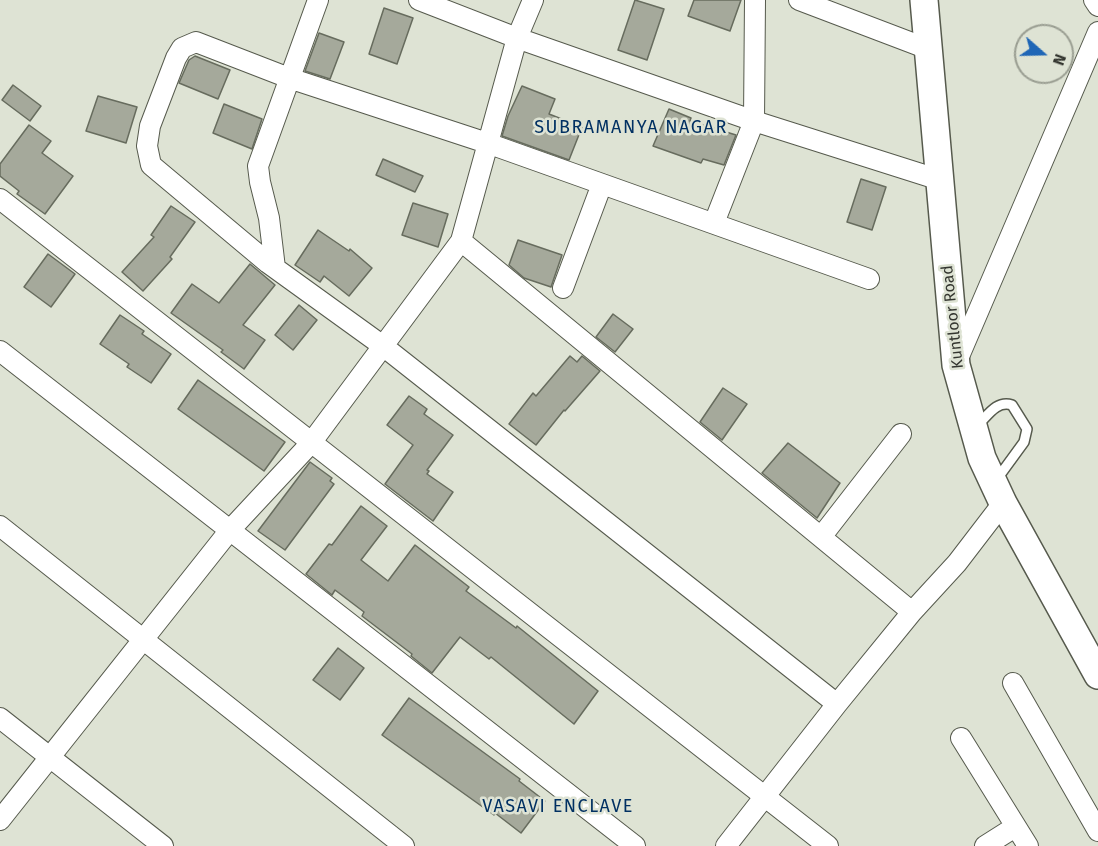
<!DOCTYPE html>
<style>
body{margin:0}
#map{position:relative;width:1098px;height:846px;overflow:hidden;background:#dee3d4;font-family:"Fira Sans",sans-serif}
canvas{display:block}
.north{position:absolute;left:1014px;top:24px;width:60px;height:60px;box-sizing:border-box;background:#dee3d4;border:2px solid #9a9e92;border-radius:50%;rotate:110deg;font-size:16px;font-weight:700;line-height:24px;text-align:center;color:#343630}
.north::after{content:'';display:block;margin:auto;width:21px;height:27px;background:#1f66b6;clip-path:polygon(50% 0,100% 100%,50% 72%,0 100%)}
</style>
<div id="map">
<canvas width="1098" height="846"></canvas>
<div class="north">N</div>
</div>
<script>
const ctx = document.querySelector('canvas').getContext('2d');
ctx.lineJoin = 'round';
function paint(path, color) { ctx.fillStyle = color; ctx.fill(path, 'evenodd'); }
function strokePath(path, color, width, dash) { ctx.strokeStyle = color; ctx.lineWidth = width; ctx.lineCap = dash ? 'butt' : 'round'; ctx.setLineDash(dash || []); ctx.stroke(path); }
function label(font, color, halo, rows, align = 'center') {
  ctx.font = font + ' "Fira Sans",sans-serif'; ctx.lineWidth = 5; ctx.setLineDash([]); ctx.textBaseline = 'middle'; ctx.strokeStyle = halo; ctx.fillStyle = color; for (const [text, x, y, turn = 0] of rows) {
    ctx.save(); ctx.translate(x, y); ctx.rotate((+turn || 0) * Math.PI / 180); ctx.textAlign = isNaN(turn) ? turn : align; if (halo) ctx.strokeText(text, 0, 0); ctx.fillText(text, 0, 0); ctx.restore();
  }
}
const building = new Path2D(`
 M635 0 664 9 647 60 618 50Z
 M694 0H741L730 31 688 16Z
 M384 8 413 18 397 64 369 54Z
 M319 33 344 42 330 79 305 71Z
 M195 56 230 70 218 99 179 83 189 60Z
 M13 85 41 106 30 121 2 100Z
 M522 86 555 99 549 114 582 127 569 160 502 136 508 116Z
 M98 96 137 107 126 143 86 131Z
 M224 104 262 119 252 149 213 133Z
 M669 109 691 118 690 121 736 135 724 165 703 159 701 163 653 146Z
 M29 125 51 141 42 153 73 176 45 214 17 194 19 191 0 176V164Z
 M383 159 423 176 415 192 376 175Z
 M861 179 886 187 872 230 847 222Z
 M413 203 448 214 438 247 402 235Z
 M171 206 195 222 170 257 172 259 143 291 122 272 154 237 151 235Z
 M318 230 349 251 350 249 372 268 349 296 324 276 320 282 295 265Z
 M518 240 562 255 551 287 524 278 509 265Z
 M48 254 75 274 51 307 24 287Z
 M250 264 275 285 243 325 265 340 244 369 221 352 223 350 171 313 192 284 219 303Z
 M299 305 317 320 293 350 275 335Z
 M613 314 633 329 615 352 596 337Z
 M120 315 144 331 142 334 171 354 151 383 127 367 129 364 100 344Z
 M570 356 577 362 582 356 600 371 565 411 564 410 536 445 509 424 533 393 536 396Z
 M198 380 285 442 264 471 178 409Z
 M723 388 747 404 722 440 700 422Z
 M409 396 427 409 424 414 453 435 427 470 429 471 427 474 453 492 433 521 385 484 413 445 387 425Z
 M788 443 840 483 817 518 762 473Z
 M310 462 332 478 330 481 334 484 285 550 258 531Z
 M361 506 387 526 361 560 388 581 415 545 469 587 466 591 516 628 517 626 598 691 574 724 491 657 489 659 460 637 432 673 411 656 412 654 362 616 364 612 335 590 332 595 306 574 329 544 332 545Z
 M338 648 364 668 340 700 313 680Z
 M409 698 520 779 519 781 545 801 521 833 495 813 494 815 382 735Z`);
const lane = new Path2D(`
 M978 425C988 415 997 400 1012 405L1027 429 1024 442 997 479`);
const street = new Path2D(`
 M419 0 517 38 754 121 940 180
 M799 0 928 49
 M1094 0 1098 6
 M0 199 828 846
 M714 223 754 121 755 0
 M461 241 912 612
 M275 268 269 218 260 182 258 166 318 0
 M563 288 602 184
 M0 351 635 846
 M957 361 1098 32
 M0 526 404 846
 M821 537 901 434
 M1013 683 1098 831
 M837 704 383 346 268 263 151 165 147 146 150 126 176 58 182 48 196 42 289 78 487 143 869 279
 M0 718 163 846
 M961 738 1028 846
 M0 820 230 530 311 443 461 241 517 38 533 0
 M726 846 837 704 912 612 957 563 1003 503
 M985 846 1015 827`);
const secondary = new Path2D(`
 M924 0 956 365 982 458 1003 503 1098 675`);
const streetNames = [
 ["Kuntloor Road",953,317,-96]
];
const neighbourhoodNames = [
 ["SUBRAMANYA NAGAR",631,128],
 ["VASAVI ENCLAVE",558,807]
];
paint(building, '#a5a99b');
strokePath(building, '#676c5e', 1.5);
strokePath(lane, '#565a4d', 12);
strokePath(street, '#565a4d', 22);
strokePath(secondary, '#565a4d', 30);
strokePath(lane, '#fff', 9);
strokePath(street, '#fff', 20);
strokePath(secondary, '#fff', 27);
label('16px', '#343630', '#dee3d4', streetNames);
ctx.letterSpacing = '1.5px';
label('18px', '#013062', '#dee3d4', neighbourhoodNames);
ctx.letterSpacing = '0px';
</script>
